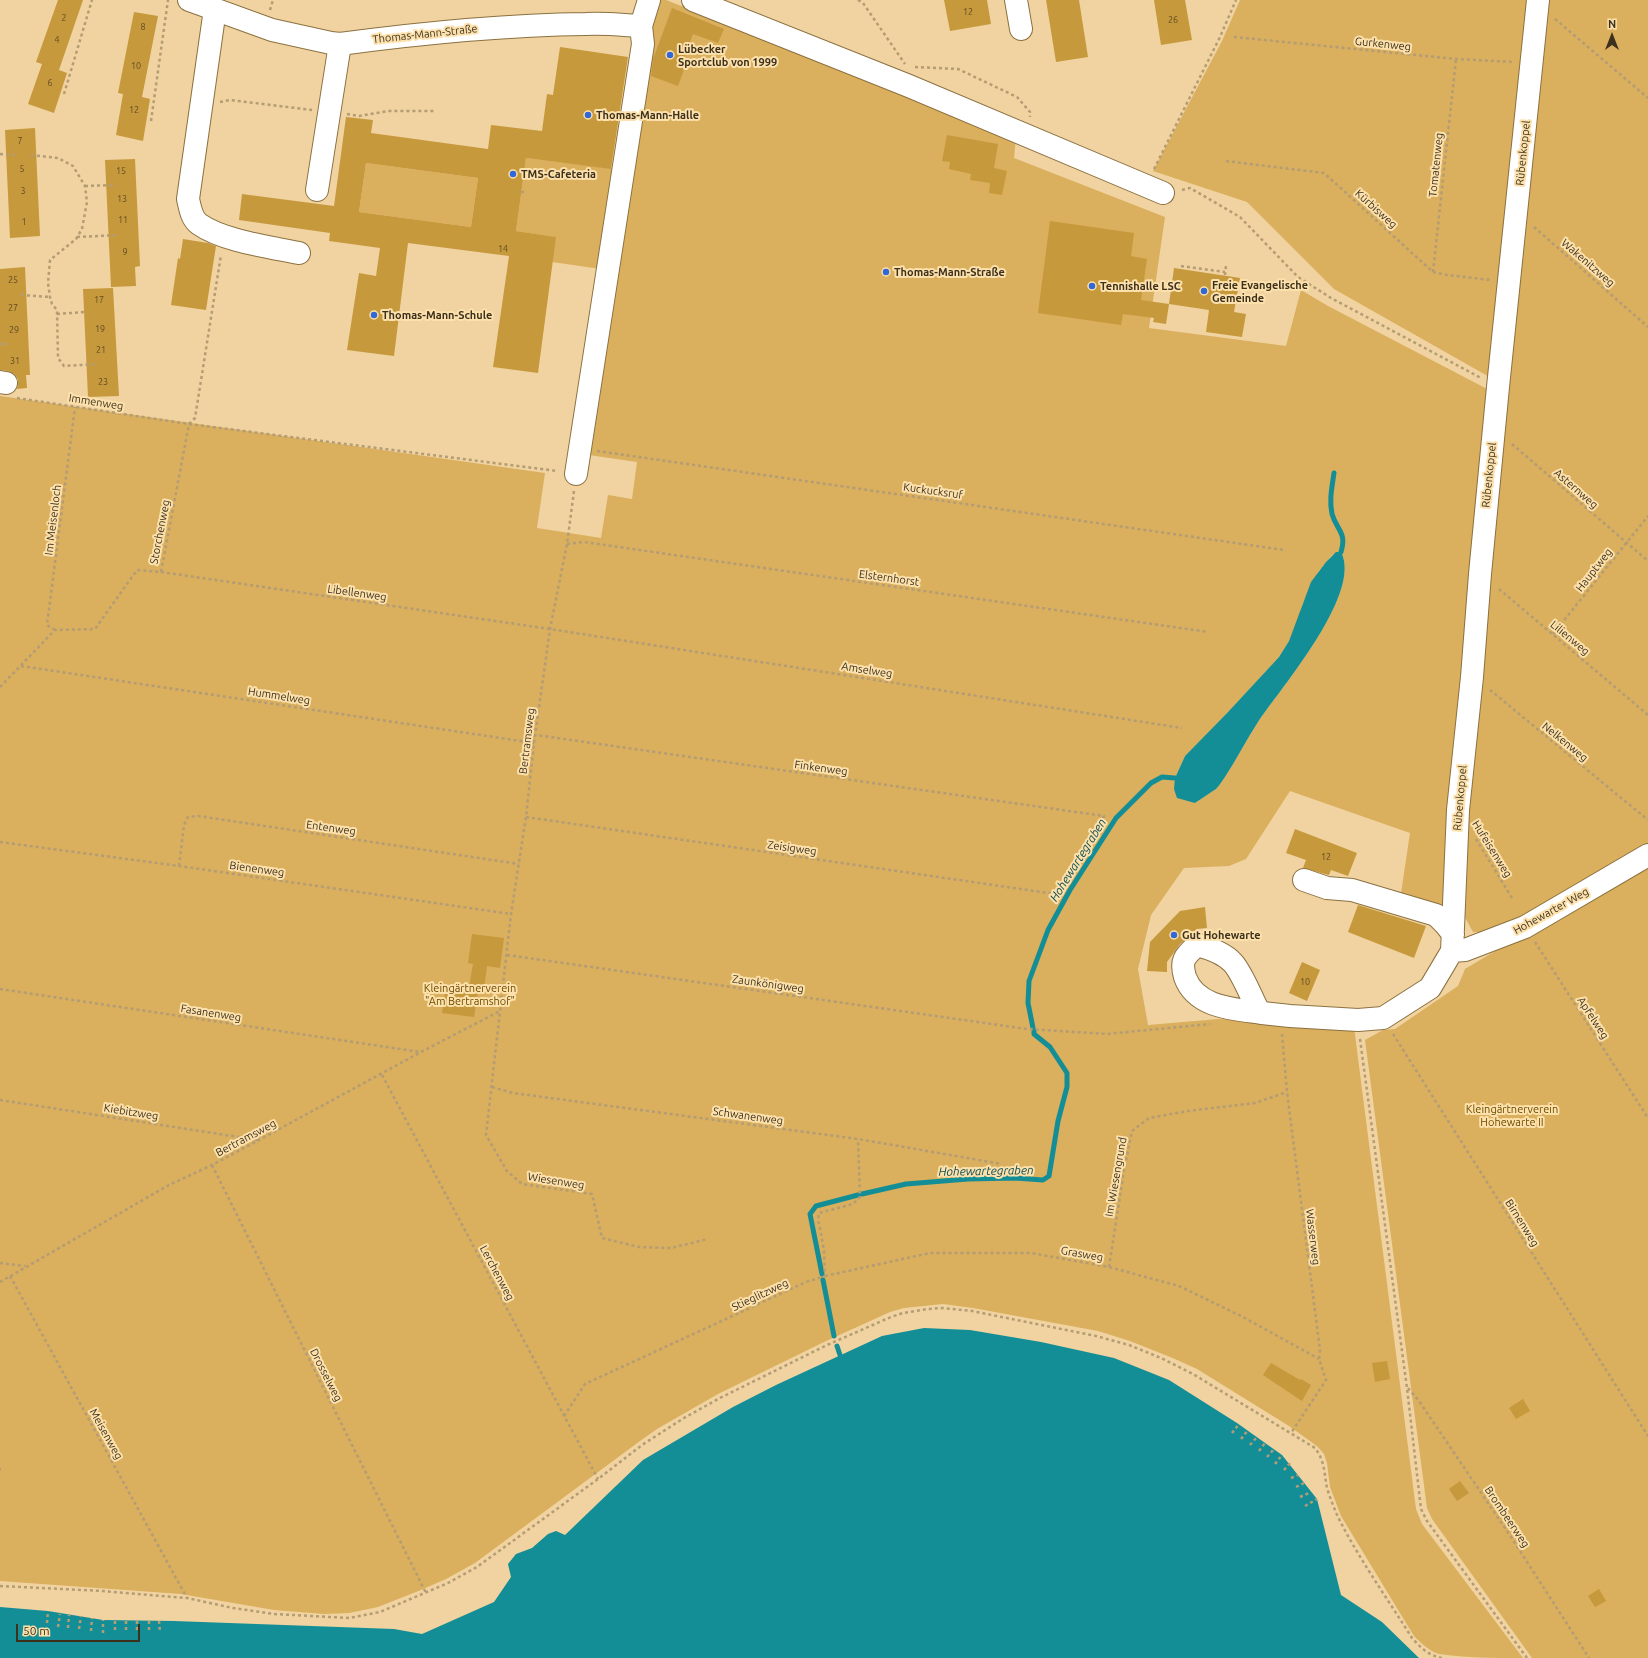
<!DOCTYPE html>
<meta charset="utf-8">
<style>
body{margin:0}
#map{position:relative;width:1648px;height:1658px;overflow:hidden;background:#f0d3a0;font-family:Ubuntu,sans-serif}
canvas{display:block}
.north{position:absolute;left:1592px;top:16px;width:40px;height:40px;-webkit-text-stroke:3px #fde1ac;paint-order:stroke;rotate:0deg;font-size:11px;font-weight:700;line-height:16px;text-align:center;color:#3d311d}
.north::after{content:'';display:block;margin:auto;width:14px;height:18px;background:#3d311d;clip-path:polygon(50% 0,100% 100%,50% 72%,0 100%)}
.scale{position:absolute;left:16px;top:1624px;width:124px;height:18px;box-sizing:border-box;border:2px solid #3d311d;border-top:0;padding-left:5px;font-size:12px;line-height:14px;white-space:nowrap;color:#3d311d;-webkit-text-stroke:3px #fde1ac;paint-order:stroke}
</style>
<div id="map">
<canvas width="1648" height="1658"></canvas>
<div class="north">N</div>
<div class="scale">50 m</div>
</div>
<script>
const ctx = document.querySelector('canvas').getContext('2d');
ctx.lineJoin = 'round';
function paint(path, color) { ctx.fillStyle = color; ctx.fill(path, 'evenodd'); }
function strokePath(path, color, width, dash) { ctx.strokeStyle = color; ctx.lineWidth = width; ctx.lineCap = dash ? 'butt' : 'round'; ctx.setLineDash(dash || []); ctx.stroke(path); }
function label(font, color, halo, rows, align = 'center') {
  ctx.font = font + ' Ubuntu,sans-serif'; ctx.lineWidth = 4; ctx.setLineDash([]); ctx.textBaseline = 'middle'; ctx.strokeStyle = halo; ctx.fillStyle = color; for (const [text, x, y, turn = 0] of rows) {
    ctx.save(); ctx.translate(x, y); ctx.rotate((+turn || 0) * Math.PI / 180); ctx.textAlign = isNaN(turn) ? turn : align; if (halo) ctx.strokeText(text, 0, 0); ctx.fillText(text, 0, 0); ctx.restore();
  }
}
const green = new Path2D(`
 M657 0H666L1016 138 1014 158 1165 217 1149 328 1286 346 1301 290 1328 306 1491 391 1448 909 1401 893 1410 833 1290 791 1246 859 1229 866 1184 868 1151 915 1138 969 1148 1025 1219 1019 1354 1027 1416 1509 1422 1524 1523 1658C1496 1658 1465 1658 1439 1654 1429 1651 1421 1643 1414 1636L1341 1516 1330 1487 1327 1463 1324 1454 1317 1446 1289 1426 1197 1369 1175 1359 1130 1341 1098 1331 973 1308 943 1304 904 1308 890 1312 824 1342 718 1394 657 1429 640 1441 475 1563 446 1579 421 1590 378 1607 349 1613 324 1614 274 1610 181 1594 0 1581V396L545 473 537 528 601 538 608 495 632 499 637 462 589 455 649 38ZM1341 552C1363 593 1281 688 1258 722 1246 740 1237 759 1225 777 1222 781 1219 786 1216 789 1209 794 1202 798 1195 803L1175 778 1185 756 1228 712 1279 657 1289 641 1298 620 1303 603 1319 571 1332 555Z
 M1240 0H1532L1493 379 1334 289 1247 202 1153 171 1222 41Z
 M1545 0H1648V848L1501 933 1473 932 1461 910 1464 819Z
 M526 158 616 169 601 269 552 262 555 237 516 231Z
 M366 163 478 178 471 227 359 212Z
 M1648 860V1658H1532L1432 1519 1427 1508 1365 1040 1383 1030 1395 1029 1458 986 1465 969Z`);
const water = new Path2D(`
 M1336 552H1341C1363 593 1281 688 1258 722 1246 740 1237 759 1225 777 1222 781 1219 786 1216 789 1209 794 1202 798 1195 803L1177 798 1174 789 1175 778 1185 756 1228 712 1279 657 1289 641 1311 582 1326 562Z
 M924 1328 970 1330 1041 1342 1114 1358 1169 1380 1237 1423 1282 1455 1317 1499 1341 1595 1382 1622 1419 1658H0V1607L48 1611 103 1620 174 1621 394 1629 422 1634 494 1602 511 1577 508 1564 516 1554 532 1548 548 1534 556 1531 565 1535 643 1460 733 1407 776 1385 882 1336Z`);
const stream = new Path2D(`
 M1334 473C1332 487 1329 500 1332 514 1337 531 1347 532 1341 552
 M1033 1028 1028 1003 1029 981 1048 930 1070 890 1116 818 1151 783 1162 777 1175 778
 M862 1194 906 1184 968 1179 1015 1178 1043 1180 1049 1176 1058 1121 1067 1087V1073L1050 1047 1034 1034V1031
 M822 1274 810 1214 816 1206 858 1195
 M823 1280 834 1336
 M837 1346 840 1355`);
const building = new Path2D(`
 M58 0H83L59 70 67 73 54 113 28 104 42 64 36 62Z
 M944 0H987L991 24 950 31Z
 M1046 0H1079L1088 57 1056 62Z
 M1154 0H1185L1192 40 1161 45Z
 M672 8 724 29 718 43 693 34 681 66 685 67 678 86 651 76 653 59Z
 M134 12 158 16 142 97 150 99 143 141 116 135 123 94 118 93Z
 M560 47 628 57 611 169 526 158 516 231 556 237 538 373 493 367 509 256 408 243 394 356 347 350 359 273 376 276 380 248 329 241 330 233 239 220 242 194 334 206 346 117 373 120 371 133 488 149 491 125 542 131 547 94 553 95ZM366 163 478 178 471 227 359 212Z
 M35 128 40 236 10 238 5 130Z
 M947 135 998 144 994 168 1007 171 1002 195 989 193 990 183 970 180 971 174 949 169 950 162 942 161Z
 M135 159 140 266 135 267 136 286 111 287 105 160Z
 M1050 221 1134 233 1131 256 1147 259 1141 300 1169 304 1166 324 1153 322 1154 318 1123 314 1121 325 1038 313Z
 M183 239 208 243 216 246 206 310 171 305 178 258 180 259Z
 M25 267 30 375H26L27 388 17 389 18 385V379L14 374 8 371 0 370V269Z
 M1174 268 1240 278 1234 312 1246 314 1242 337 1206 332 1209 310 1169 304Z
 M113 288 119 396 88 397 83 289Z
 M1295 829 1357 853 1348 876 1331 870 1329 875 1303 868 1306 860 1286 853Z
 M1358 905 1426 926 1414 958 1348 932Z
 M1205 907 1207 928 1197 929 1180 944 1167 962V972L1147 971 1150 942 1180 911Z
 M472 934 504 938 500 968 487 966 484 989 469 987 473 964 468 963Z
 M1302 962 1320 970 1307 1001 1289 993Z
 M446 986 478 991 474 1017 442 1013Z
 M1387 1361 1390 1379 1375 1382 1372 1363Z
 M1271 1363 1300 1380 1301 1379 1311 1385 1302 1401 1263 1375Z
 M1523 1399 1530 1411 1516 1419 1509 1408Z
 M1460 1481 1469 1493 1457 1501 1449 1489Z
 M1599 1589 1606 1601 1595 1607 1588 1596Z`);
const path = new Path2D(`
 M858 0 863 3 905 64
 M270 10 273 0
 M1555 19 1648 98
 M1234 37 1456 59 1514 62
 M915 67 958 69 1017 97 1030 112V117
 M64 94 92 0
 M220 102 230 100 312 110
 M347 114 359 116 388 111H435
 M151 121 168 0
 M0 154 15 155
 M31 155 58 158 73 166 85 186 87 202 82 229 76 239 50 260 48 283 50 297 52 304 57 310 58 358 64 366 97 364
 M1226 161 1324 173 1433 272 1447 275 1491 280
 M1154 169 1220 37 1236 0
 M85 186 116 185
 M1182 190 1190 188 1240 217 1298 277 1331 298 1481 378
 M521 192H524
 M1534 227 1648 327
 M77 237 119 235
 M1181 266 1225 272
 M1433 272 1456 59
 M1225 275 1226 265
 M21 295 50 297
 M57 314 84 312
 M0 344H8
 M17 398 189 424 557 471
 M189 424 195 418 221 255
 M1512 444 1648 561
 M597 451 1284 550
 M574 491 567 544 550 629 534 743 526 817 511 914 486 1135 507 1171 522 1184 592 1194 602 1238 639 1247 671 1248 708 1239
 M567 544 584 542 1208 632
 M161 572 550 629 1182 728
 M1499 589 1648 715
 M55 630 47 625 75 407
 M1553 634 1648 516
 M21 666 534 743
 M0 687 55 630 95 629 137 570 161 572 189 424
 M1490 690 1648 820
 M526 817 1055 894 1104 816 536 735
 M1476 839 1512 898
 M0 842 179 866 511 914
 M179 866 184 825 188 817 198 816 519 864
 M1535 942 1648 1118
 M507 955 1027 1029 1107 1034 1210 1024
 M0 989 420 1052
 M1282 1034 1287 1092 1320 1350 1319 1359 1326 1380 1291 1433
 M1393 1034 1648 1436
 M1360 1039 1407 1388 1421 1509 1427 1521 1527 1658
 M382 1075 598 1479
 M492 1087 513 1093 858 1139 1002 1164
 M0 1100 258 1140
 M212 1165 426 1593
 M0 1263 25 1266
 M1109 1267 1124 1170 1132 1131 1149 1118 1188 1111 1255 1103 1287 1092
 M10 1276 187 1598
 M825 1276 930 1253H1031L1109 1267 1179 1286 1243 1317 1319 1359
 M0 1282 169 1185 212 1165 259 1140 421 1052 500 1011
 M1408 1388 1419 1401 1511 1537 1589 1658
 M564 1416 585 1384 806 1282 825 1276 824 1250 818 1219 819 1213 853 1204 860 1197 858 1139
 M1232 1433 1239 1424
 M1241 1439 1248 1430
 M1250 1445 1257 1437
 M1259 1451 1265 1443
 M1267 1457 1274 1449
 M1275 1464 1282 1455
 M0 1469H1
 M1284 1470 1290 1463
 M1291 1478 1298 1475
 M1296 1487 1304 1483
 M1300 1497 1311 1492
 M1305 1506 1317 1499
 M0 1586 103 1591 187 1598 233 1608 274 1614 349 1618 380 1612 448 1583 477 1567 598 1479 642 1445 684 1418 720 1398 827 1345 891 1317 903 1313 928 1309 943 1308 972 1311 1096 1336 1129 1345 1161 1358 1193 1374 1315 1448C1325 1461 1324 1473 1327 1488 1330 1498 1334 1508 1338 1517 1359 1559 1387 1598 1412 1638 1420 1647 1429 1656 1442 1658
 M115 1621V1632
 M126 1621V1632
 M137 1621V1632
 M149 1621V1632
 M159 1621 160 1632
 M47 1623 48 1611
 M58 1627 60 1614
 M68 1628 69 1615
 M79 1629 81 1616
 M91 1631 92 1618
 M103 1633V1620`);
const minor = new Path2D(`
 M189 0 272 30 331 43 340 44C422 33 504 25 586 24 604 23 623 25 641 26
 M693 0 909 86 1163 193
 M1016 0 1021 29
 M215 9 188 199C190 207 191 218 199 224 223 241 270 247 299 253
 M317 190 340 44
 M0 382 6 383
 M576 474 643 44 641 26 649 0
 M1304 880 1327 888 1352 890 1436 915 1445 924 1453 934
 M1452 951 1465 950 1525 927 1648 855
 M1262 1013C1234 1009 1196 1008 1185 977 1180 960 1185 956 1197 945 1209 948 1224 953 1233 963 1242 973 1251 996 1257 1008L1262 1013 1290 1016 1358 1020 1383 1018 1430 988 1452 951 1458 810 1472 677 1480 574 1498 387 1538 0`);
const markers = [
 [670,55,4,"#3168d7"],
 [588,115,4,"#3168d7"],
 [513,174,4,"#3168d7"],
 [886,272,4,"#3168d7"],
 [1092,286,4,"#3168d7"],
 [1204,291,4,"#3168d7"],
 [374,315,4,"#3168d7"],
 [1174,935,4,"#3168d7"]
];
const numberNames = [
 ["12",968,12],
 ["2",64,18],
 ["26",1173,20],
 ["8",143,27],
 ["4",57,40],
 ["10",136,66],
 ["6",50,83],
 ["12",134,110],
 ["7",20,141],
 ["5",22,169],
 ["15",121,171],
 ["3",23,191],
 ["13",122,199],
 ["11",123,220],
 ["1",24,222],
 ["14",503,249],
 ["9",125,252],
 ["25",13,280],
 ["17",99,300],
 ["27",13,308],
 ["19",100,329],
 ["29",14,330],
 ["21",101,350],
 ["31",15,361],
 ["23",103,382],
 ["12",1326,857],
 ["10",1305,982]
];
const streetNames = [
 ["Thomas-Mann-Straße",425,34,-6],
 ["Gurkenweg",1383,44,6],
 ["Rübenkoppel",1523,153,-84],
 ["Tomatenweg",1436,165,-84],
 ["Kürbisweg",1376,209,42],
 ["Wakenitzweg",1588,263,41],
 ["Immenweg",96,402,9],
 ["Rübenkoppel",1489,475,-84],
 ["Asternweg",1576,489,41],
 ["Kuckucksruf",933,491,8],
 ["Im Meisenloch",53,520,-83],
 ["Storchenweg",160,532,-79],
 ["Hauptweg",1594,570,-52],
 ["Elsternhorst",889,578,8],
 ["Libellenweg",357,593,8],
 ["Lilienweg",1570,638,40],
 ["Amselweg",867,670,9],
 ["Hummelweg",279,696,9],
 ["Bertramsweg",527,741,-83],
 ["Nelkenweg",1565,742,39],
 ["Finkenweg",821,768,8],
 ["Rübenkoppel",1460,798,-85],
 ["Entenweg",331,828,8],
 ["Zeisigweg",792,848,8],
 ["Hufeisenweg",1492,849,58],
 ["Bienenweg",257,869,8],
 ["Hohewarter Weg",1551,911,-29],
 ["Zaunkönigweg",768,984,8],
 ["Fasanenweg",211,1013,9],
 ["Apfelweg",1593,1018,57],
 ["Kiebitzweg",131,1112,9],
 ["Schwanenweg",748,1116,8],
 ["Bertramsweg",246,1138,-28],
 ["Im Wiesengrund",1116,1177,-80],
 ["Wiesenweg",556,1181,9],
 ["Birnenweg",1522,1223,58],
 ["Wasserweg",1313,1237,83],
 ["Grasweg",1082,1254,10],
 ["Lerchenweg",497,1273,62],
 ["Stieglitzweg",760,1295,-25],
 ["Drosselweg",326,1375,63],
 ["Meisenweg",106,1434,61],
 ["Brombeerweg",1507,1517,56]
];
const poiNames = [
 ["Lübecker",678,49],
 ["Sportclub von 1999",678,62],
 ["Thomas-Mann-Halle",596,115],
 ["TMS-Cafeteria",521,174],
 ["Thomas-Mann-Straße",894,272],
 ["Freie Evangelische",1212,285],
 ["Gemeinde",1212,298],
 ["Tennishalle LSC",1100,286],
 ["Thomas-Mann-Schule",382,315],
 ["Gut Hohewarte",1182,935]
];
const parkNames = [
 ["Kleingärtnerverein",470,988],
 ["\"Am Bertramshof\"",470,1001],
 ["Kleingärtnerverein",1512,1109],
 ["Hohewarte II",1512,1122]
];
const waterNames = [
 ["Hohewartegraben",1078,860,-58],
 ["Hohewartegraben",986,1171,-1]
];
paint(green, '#daaf5d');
paint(water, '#148e96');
strokePath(stream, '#148e96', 5);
paint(building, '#c7993d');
strokePath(minor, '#8b7140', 24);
strokePath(path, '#b49c74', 2.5, [3, 3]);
strokePath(minor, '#fff', 22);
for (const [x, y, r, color] of markers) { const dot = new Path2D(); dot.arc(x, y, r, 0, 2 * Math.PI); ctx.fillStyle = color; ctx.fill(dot); strokePath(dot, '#fde1ac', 1.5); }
label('9px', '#604b25', null, numberNames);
label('11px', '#3d311d', '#fde1ac', streetNames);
label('bold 11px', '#3d311d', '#fde1ac', poiNames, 'left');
label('11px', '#6b4d01', '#fde1ac', parkNames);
label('italic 12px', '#0e4d52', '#fde1ac', waterNames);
</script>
